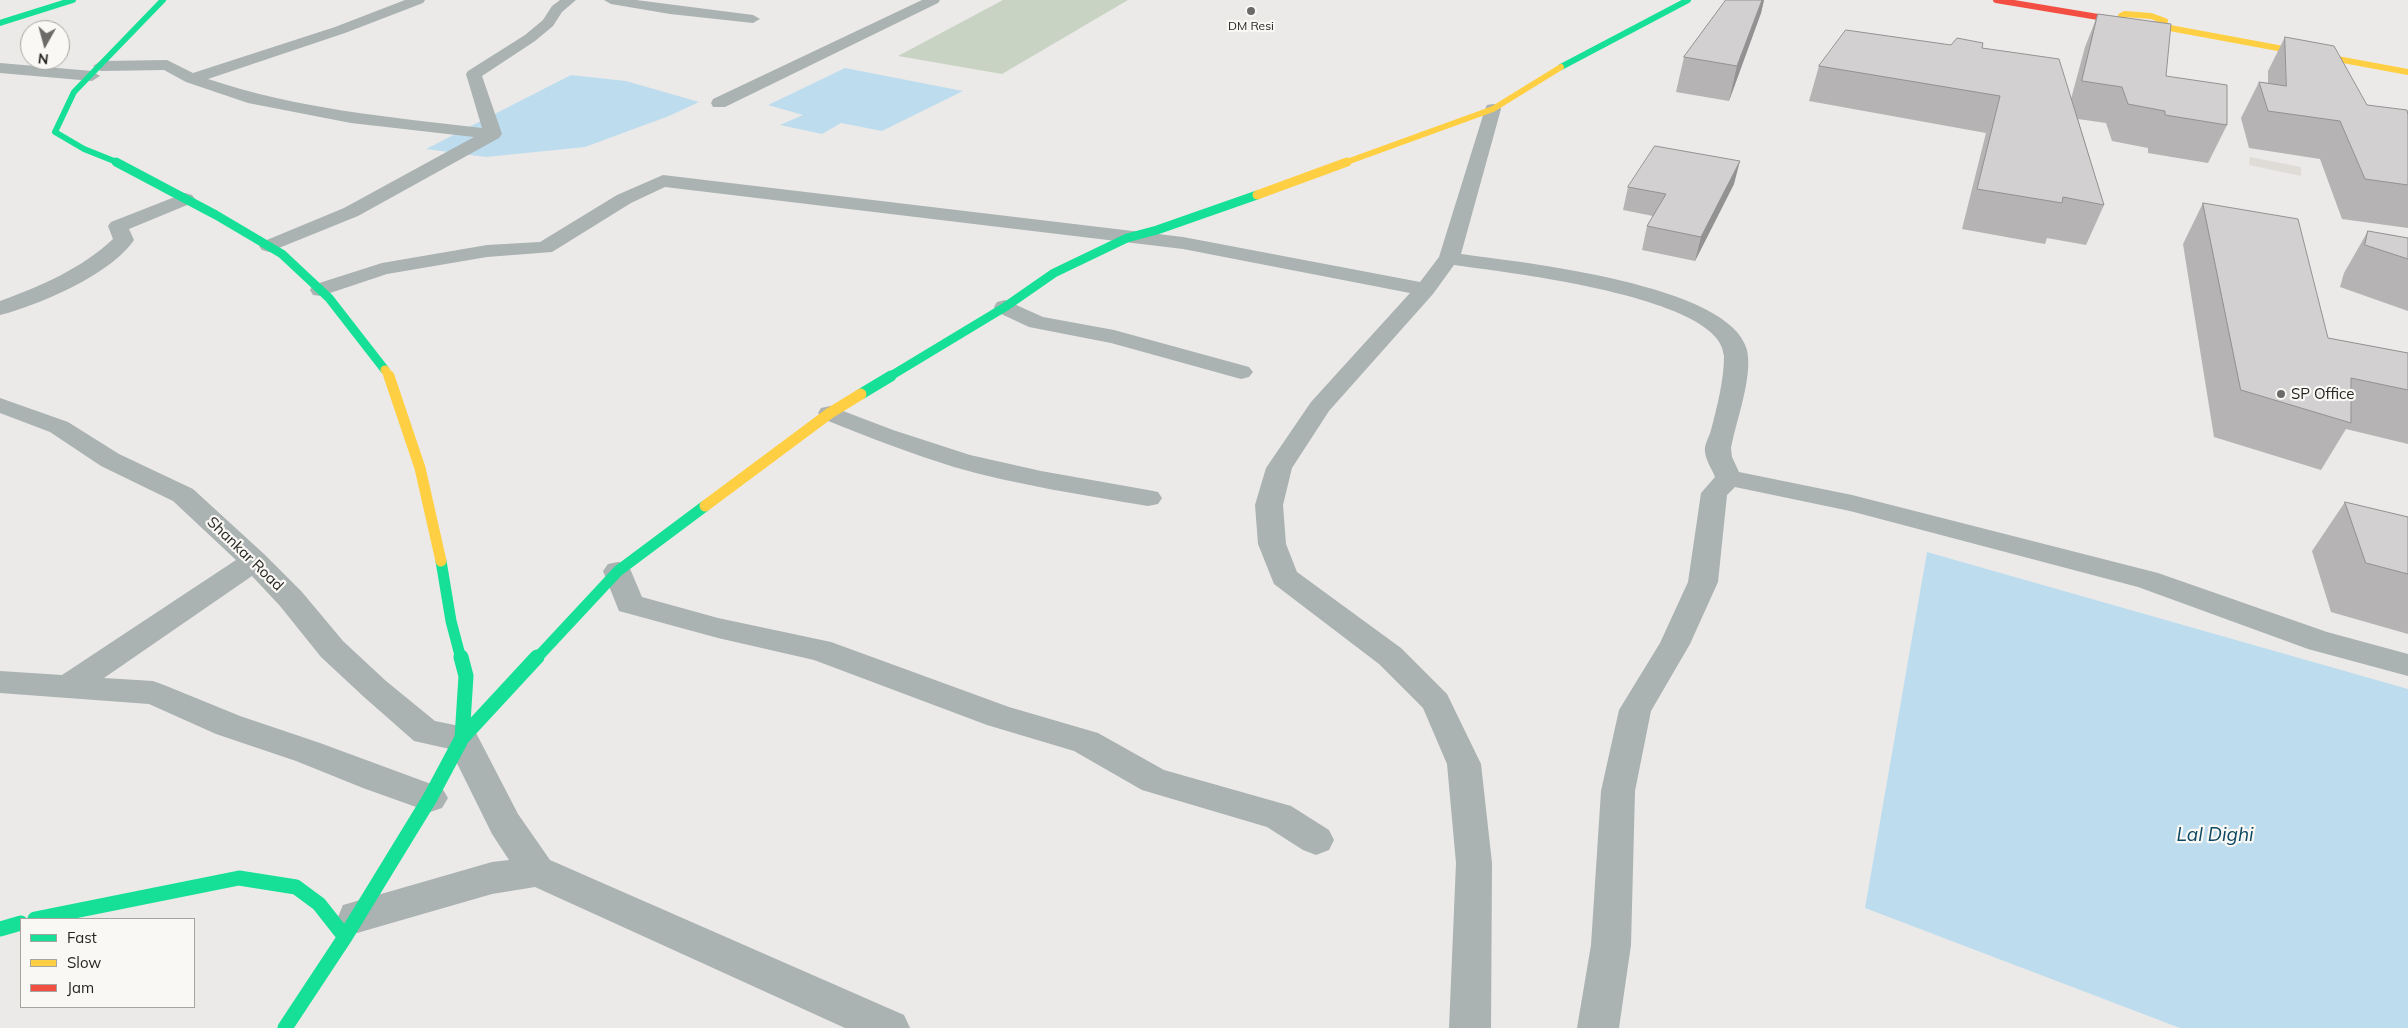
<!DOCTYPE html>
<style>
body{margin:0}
#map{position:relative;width:2408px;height:1028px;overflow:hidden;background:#ebeae8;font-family:Mulish,sans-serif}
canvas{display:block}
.legend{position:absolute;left:20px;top:918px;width:175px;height:90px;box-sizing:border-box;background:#f9f8f4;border:1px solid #a5a4a1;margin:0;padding:6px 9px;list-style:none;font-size:15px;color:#262524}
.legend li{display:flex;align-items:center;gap:10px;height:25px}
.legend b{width:25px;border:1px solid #a5a4a1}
.north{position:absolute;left:20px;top:20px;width:50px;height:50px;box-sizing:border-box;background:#f9f8f4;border:1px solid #a5a4a1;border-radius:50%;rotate:187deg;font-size:14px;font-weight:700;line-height:20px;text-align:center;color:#262524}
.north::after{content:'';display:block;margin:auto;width:18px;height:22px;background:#6b6a69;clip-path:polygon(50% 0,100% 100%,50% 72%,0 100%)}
</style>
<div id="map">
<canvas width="2408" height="1028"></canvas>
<ul class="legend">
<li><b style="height:6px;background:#16e098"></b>Fast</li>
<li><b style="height:6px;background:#ffcf43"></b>Slow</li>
<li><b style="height:6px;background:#f24e42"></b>Jam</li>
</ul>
<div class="north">N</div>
</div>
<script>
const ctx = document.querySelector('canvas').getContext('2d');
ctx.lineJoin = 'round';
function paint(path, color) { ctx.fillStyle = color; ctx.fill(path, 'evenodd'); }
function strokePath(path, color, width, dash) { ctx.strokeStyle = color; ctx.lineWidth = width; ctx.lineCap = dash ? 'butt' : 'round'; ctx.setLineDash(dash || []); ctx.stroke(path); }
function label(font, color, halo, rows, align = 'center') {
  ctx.font = font + ' Mulish,sans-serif'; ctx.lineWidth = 4.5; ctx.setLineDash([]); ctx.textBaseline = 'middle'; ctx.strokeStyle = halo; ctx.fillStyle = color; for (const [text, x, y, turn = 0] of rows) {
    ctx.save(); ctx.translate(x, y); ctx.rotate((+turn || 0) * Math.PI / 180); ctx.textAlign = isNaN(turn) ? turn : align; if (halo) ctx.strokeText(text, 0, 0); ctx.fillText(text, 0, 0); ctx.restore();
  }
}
const built = new Path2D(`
 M2250 157 2301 167V176L2249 165Z`);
const green = new Path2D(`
 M1003 0H1128L1002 74 898 56Z`);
const water = new Path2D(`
 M845 68 963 91 882 131 841 123 822 134 780 125 803 115 768 105Z
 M571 75 626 81 699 102 669 116 585 147 486 157 426 149Z
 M1927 552 2408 689V1028H2180L1865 908Z`);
const street = new Path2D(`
 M405 0H425L423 3 345 33 208 79C297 109 389 117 482 128L466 74 468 71 525 35 543 20 552 6 560 0H576L562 12 553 26 535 41 482 76 502 134 499 138 358 216 269 252 262 250 259 246 262 242 344 208 474 137 351 123 248 103 186 82 164 70 101 71 93 66 101 61 167 60 193 73 335 27Z
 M604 0H636L753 15 760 19 753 23 670 14 611 4Z
 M922 0H940L938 3 725 107H713L711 103 713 99Z
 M0 63 92 71 100 76 92 81 0 73Z
 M1493 104 1499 105 1501 109 1461 254C1519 262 1731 284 1747 350 1753 377 1736 421 1731 448L1732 457 1739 472 1852 495 2158 573 2327 632 2408 654V676L2308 649 2138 587 1850 511 1735 487 1727 495 1718 582 1690 644 1651 711 1635 791 1631 945 1619 1028H1577L1591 945 1601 791 1619 710 1660 643 1688 582 1701 493 1715 477C1712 469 1706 461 1705 452 1704 444 1709 438 1711 430 1717 407 1724 380 1724 356 1723 296 1502 272 1454 265L1433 294 1329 411 1292 468 1283 505 1286 544 1297 572 1401 648 1447 694 1481 764 1492 863 1491 1028H1449L1456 863 1447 764 1423 708 1379 664 1274 584 1258 544 1255 505 1266 468 1311 402 1410 293 1183 249 665 187 631 203 552 252 487 257 387 274 321 296 313 295 310 290 313 285 382 263 487 245 540 242 617 195 663 175 1183 237 1420 282 1439 257 1485 109 1487 105Z
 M185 193 192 195 195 199 192 203 129 229 134 240C111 274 40 305 0 315V301C41 286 81 269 113 239L108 226 111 222Z
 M1005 300 1043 317 1114 330 1249 367 1253 372 1249 377 1241 379 1111 343 1029 327 997 312 994 307 997 302Z
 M0 398 68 422 119 454 193 489 264 554 302 592 343 641 386 681 435 721 474 729 518 814 550 860 904 1015 910 1028H845L535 887 492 894 357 933 343 929 338 917 343 905 492 862 509 860 492 834 450 749 414 741 364 697 321 657 280 606 252 576 104 678 153 681 164 685 240 716 320 743 442 788 448 798 442 808 430 812 363 788 296 761 216 734 149 704 0 693V671L62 675 236 560 173 501 101 466 50 432 0 413Z
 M830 406 893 430 970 455 1041 471 1148 490 1158 492 1162 498 1158 504 1148 506C1083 495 1017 485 954 467 909 453 865 436 821 418L818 413 821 408Z
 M618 562 628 564 642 597 718 618 831 642 1009 707 1098 733 1164 770 1291 806 1329 830 1334 840 1329 850 1316 855 1303 850 1267 827 1142 790 1074 751 987 725 814 660 718 638 619 611 603 571 608 564Z`);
const fastFar3 = new Path2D(`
 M0 23 73 0
 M1561 67 1688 0
 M119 163 84 149 55 132 74 92 163 0`);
const fastFar2 = new Path2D(`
 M116 162 216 215 282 254 329 298 385 370
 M889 377 1005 307 1054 273 1127 238 1157 230 1257 195`);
const fastFar1 = new Path2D(`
 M861 394 891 376
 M441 561 451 621 461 659
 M536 659 618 571 705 506`);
const fast = new Path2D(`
 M461 657 466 676 462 738
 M35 919 239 878 296 887 319 904 345 937
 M0 929 21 923
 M285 1028 345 937 430 798 462 738 537 657`);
const slowFar2 = new Path2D(`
 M2125 14 2151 16 2165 21 2164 24C2149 26 2136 25 2122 19L2121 16Z
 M2159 26 2408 72
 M1344 163 1493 109 1561 67`);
const slowFar1 = new Path2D(`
 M1257 195 1347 162
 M385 370 390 377`);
const slow = new Path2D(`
 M389 376 420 468 441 561
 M705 506 830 413 861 394`);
const jam = new Path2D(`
 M1996 0 2128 22`);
const wall = new Path2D(`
 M1726 0H1764L1761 13 1729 101 1676 92 1684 57Z
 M2098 14 2166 76 2227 125 2208 163 2148 153V148L2112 141 2106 123 2078 119 2104 205 2086 245 2047 238 2045 244 1962 229 1986 133 1809 101 1819 66 1951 45 1982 48 2071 99 2085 47Z
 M2285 37 2367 105 2408 115V228L2342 219 2320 159 2249 148 2241 118 2259 82 2268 83V71Z
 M1734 184 1695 261 1642 250 1647 226 1653 216 1623 210 1628 187Z
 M2203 203 2328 338 2408 353V444L2346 429 2321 470 2214 437 2183 244Z
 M2368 231 2408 238V311L2340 287 2344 273Z
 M2345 502 2408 517V634L2331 612 2312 551Z`);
const shadedWall = new Path2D(`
 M1762 0H1764L1761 13 1729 101 1737 66Z
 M1740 161 1734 184 1695 261 1701 237Z`);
const building = new Path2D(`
 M1726 0H1762L1737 66 1684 57Z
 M2098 14 2171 24 2166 76 2227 85V125L2165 115V111L2128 104 2122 87 2082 81Z
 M1846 30 1951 45 1957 38 1983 43 1982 48 2059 59 2104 205 2063 197 2062 203 1977 189 2000 96 1819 66Z
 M2285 37 2334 46 2367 105 2407 110 2408 115V185L2365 179 2340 121 2268 111 2259 82 2286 86Z
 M1655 146 1740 161 1701 237 1647 226 1666 194 1628 187Z
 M2203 203 2298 219 2328 338 2408 353V390L2351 378V423L2241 390Z
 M2368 231 2408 238V259L2365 245Z
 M2345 502 2408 517V574L2366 563Z`);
const markers = [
 [1251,11,5,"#6b6a69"],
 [2281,394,5,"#6b6a69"]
];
const farPoinames = [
 ["DM Resi",1251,26]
];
const poiNames = [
 ["SP Office",2291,394]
];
const streetNames = [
 ["Shankar Road",245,554,44]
];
const nearWaternames = [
 ["Lal Dighi",2215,835]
];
paint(built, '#dfdcd7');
paint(green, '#c8d3c4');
paint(water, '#bdddef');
paint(street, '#aab2b2');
strokePath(fastFar3, '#16e098', 6);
strokePath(fastFar2, '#16e098', 9);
strokePath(fastFar1, '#16e098', 11);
strokePath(fast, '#16e098', 15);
strokePath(slowFar2, '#ffcf43', 6);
strokePath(slowFar1, '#ffcf43', 9);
strokePath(slow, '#ffcf43', 11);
strokePath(jam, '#f24e42', 6);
paint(wall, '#b5b3b3');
paint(shadedWall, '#939292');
paint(building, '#d2d0d0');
strokePath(building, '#939292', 1);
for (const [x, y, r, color] of markers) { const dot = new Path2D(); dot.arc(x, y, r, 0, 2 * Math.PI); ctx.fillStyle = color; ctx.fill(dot); strokePath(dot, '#f9f8f4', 2); }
label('12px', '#262524', '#f9f8f4', farPoinames);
label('15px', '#262524', '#f9f8f4', poiNames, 'left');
label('15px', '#262524', '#f9f8f4', streetNames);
label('italic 19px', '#0a4761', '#f9f8f4', nearWaternames);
</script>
